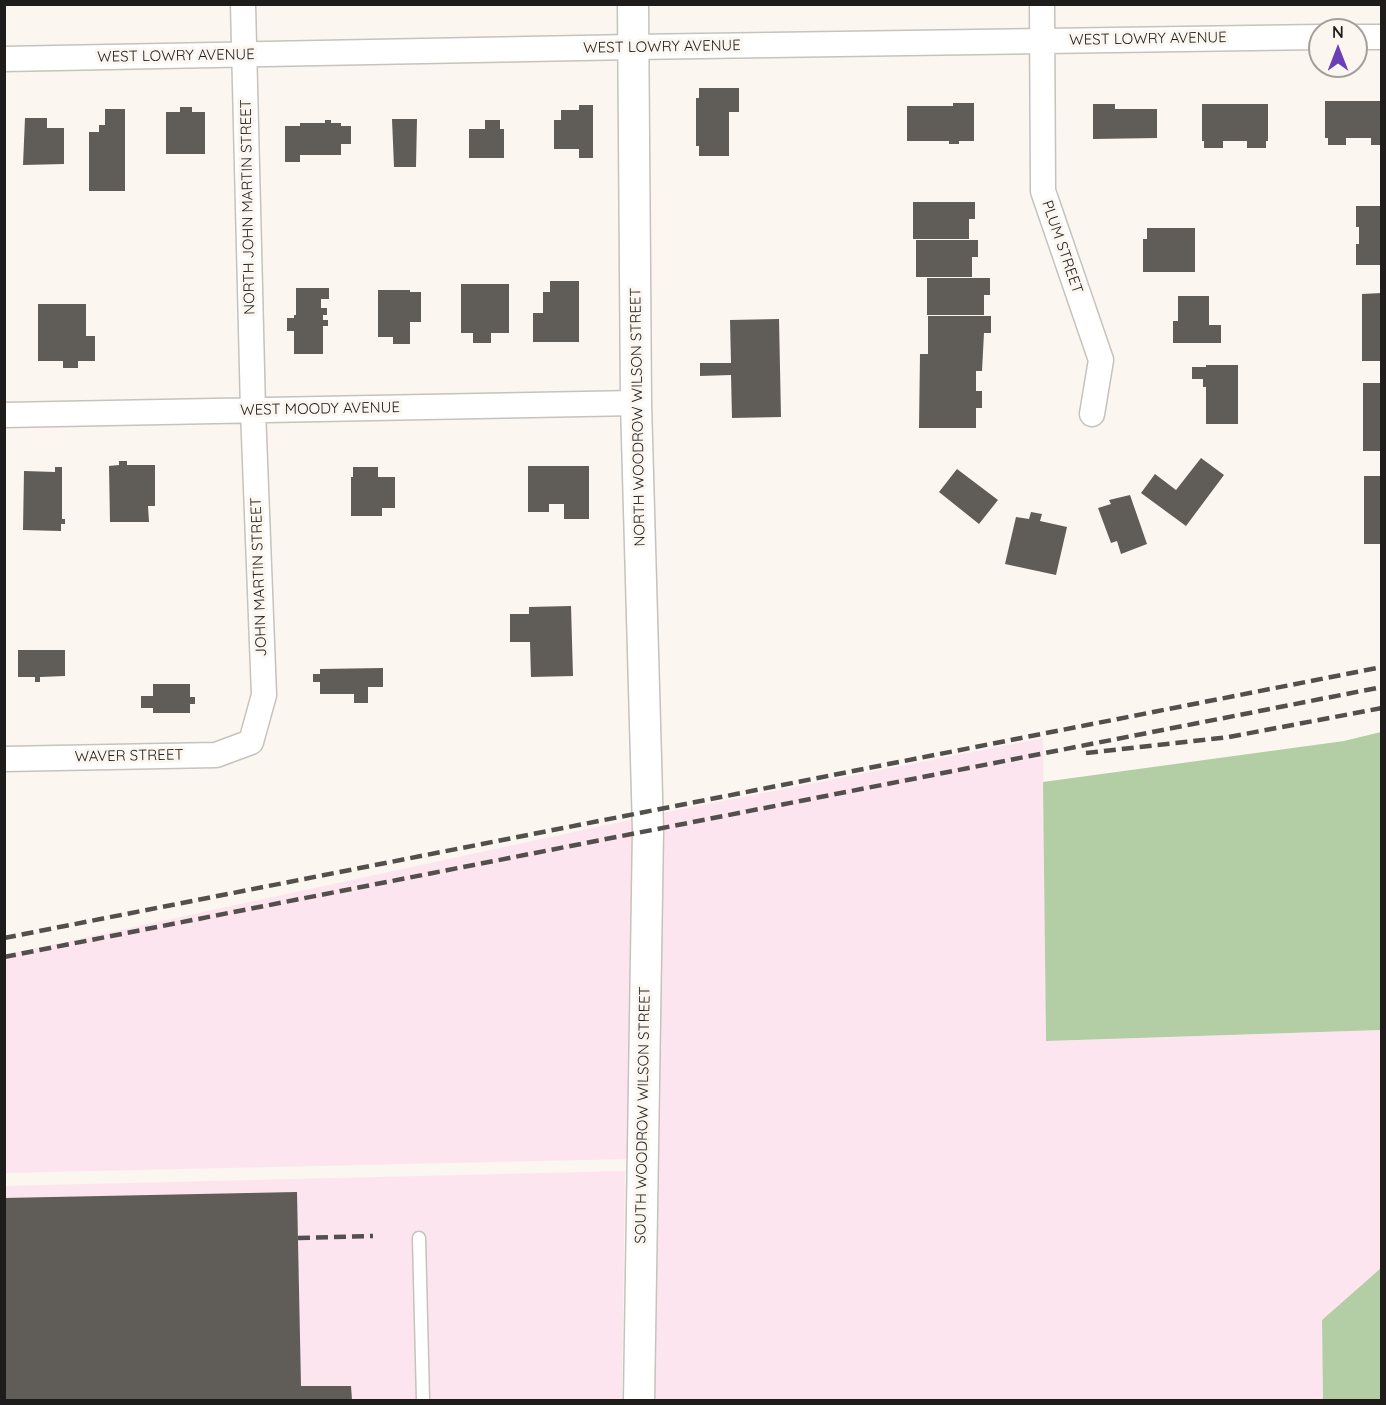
<!DOCTYPE html>
<style>
body{margin:0}
#map{position:relative;width:1386px;height:1405px;overflow:hidden;background:#fbf6f0;font-family:Quicksand,sans-serif}
canvas{display:block}
.frame{position:absolute;inset:0;border:6px solid #1f1d1b;pointer-events:none}
.north{position:absolute;left:1308px;top:18px;width:60px;height:60px;box-sizing:border-box;background:#fbf6f0;border:2px solid #a39f9b;border-radius:50%;rotate:0deg;font-size:16px;font-weight:700;line-height:24px;text-align:center;color:#1f1d1b}
.north::after{content:'';display:block;margin:auto;width:21px;height:27px;background:#6b3fb7;clip-path:polygon(50% 0,100% 100%,50% 72%,0 100%)}
</style>
<div id="map">
<canvas width="1386" height="1405"></canvas>
<div class="frame"></div>
<div class="north">N</div>
</div>
<script>
const ctx = document.querySelector('canvas').getContext('2d');
ctx.lineJoin = 'round';
function paint(path, color) { ctx.fillStyle = color; ctx.fill(path, 'evenodd'); }
function strokePath(path, color, width, dash) { ctx.strokeStyle = color; ctx.lineWidth = width; ctx.lineCap = dash ? 'butt' : 'round'; ctx.setLineDash(dash || []); ctx.stroke(path); }
function label(font, color, halo, rows, align = 'center') {
  ctx.font = font + ' Quicksand,sans-serif'; ctx.lineWidth = 6; ctx.setLineDash([]); ctx.textBaseline = 'middle'; ctx.strokeStyle = halo; ctx.fillStyle = color; for (const [text, x, y, turn = 0] of rows) {
    ctx.save(); ctx.translate(x, y); ctx.rotate((+turn || 0) * Math.PI / 180); ctx.textAlign = isNaN(turn) ? turn : align; if (halo) ctx.strokeText(text, 0, 0); ctx.fillText(text, 0, 0); ctx.restore();
  }
}
const industrial = new Path2D(`
 M1043 738 1046 1041 1381 1030V1268L1322 1320 1323 1400H653L662 813Z
 M634 819 629 1159 5 1173 4 955Z
 M625 1171 622 1400H5L4 1186Z`);
const green = new Path2D(`
 M1381 732V1030L1046 1041 1043 782 1344 741Z
 M1381 1268V1400H1323L1322 1320Z`);
const building = new Path2D(`
 M699 88H739V112H729V156H699V146H696V98H699Z
 M1325 101H1382V145H1371V138H1346V145H1328V138H1325Z
 M953 103H974V141H959V144H949V141H907V106H953Z
 M1093 104H1115V109H1157V138L1093 139Z
 M1202 104H1268V141H1266V148H1247V141H1223V148H1204V141H1202Z
 M579 105H593V158H579V149H554V120H561V110H579Z
 M180 107H192V112H205V154H166V112H180Z
 M105 109H125V191H89V132H99V125H105Z
 M25 118H47V128H64V164L23 165Z
 M392 119H417L416 167H394Z
 M325 120H331V123H341V126H351V144H341V155H300V162H285V126H300V123H325Z
 M485 120H500V129H504V158H469V129H485Z
 M913 202H975V219H969V239H913Z
 M1356 206H1382V265H1356V244H1359V227H1356Z
 M1147 228H1195V272H1143V239H1147Z
 M916 240H978V257H972V277H916Z
 M927 278H990V295H984V315H927Z
 M550 281H579V342H533V313H543V292H550Z
 M461 284H509V333H491V343H473V333H461Z
 M296 288H329V299H321V308H327V315H323V320H328V326H323V354H294V331H287V318H294V315H296Z
 M378 290H410V292H421V322H410V344H393V337H378Z
 M1382 293V361H1362V294Z
 M1178 296H1209V325H1221V343H1173V321H1178Z
 M38 304H86V336H95V361H78V368H63V361H38Z
 M928 316H991V333H984L982 371H976V391H982V408H976V428H919L920 354H928Z
 M779 319 781 417 732 418 731 375 700 376V363H731L730 320Z
 M1206 365H1238V424H1206V387H1203V379H1192V367H1206Z
 M1363 383H1382V451H1363Z
 M1201 458 1224 475 1186 526 1141 493 1155 474 1176 490Z
 M119 461H127V465H155V506H148L149 522H110L109 466 119 465Z
 M528 466H589V519H564V504H549V512H528Z
 M55 467H62V519H65V524H61V531L23 530 24 471 55 472Z
 M353 467H378V477H395V508H382V516H351V477H353Z
 M957 469 998 500 979 524 939 492Z
 M1364 476H1382V544H1364Z
 M1130 495 1147 544 1121 554 1117 541 1111 543 1098 508 1111 504 1109 500Z
 M1031 512 1042 514 1040 521 1067 527 1056 575 1005 564 1016 517 1029 519Z
 M571 606 573 676 531 677 530 642H510V614H529V607Z
 M18 650H65V676L40 677V682H35V677H18Z
 M383 668V687H368V703H354V694H320V682H313V674H320V669Z
 M153 684H190V697H195V704H190V713H153V708H141V696H153Z
 M297 1192 301 1386H351L352 1400H6L4 1198Z`);
const service = new Path2D(`
 M419 1238 423 1400`);
const minor = new Path2D(`
 M1042 4 1043 191 1101 360 1092 414
 M1356 37H1382
 M4 59 633 47 1320 37
 M4 415 636 403
 M4 759 216 755 251 742 264 695 253 410 243 4`);
const tertiary = new Path2D(`
 M633 4 636 403 648 830 639 1400`);
const rail = new Path2D(`
 M1086 753 1229 737 1382 708
 M4 938 1382 667
 M4 957 1382 687
 M298 1238 373 1236`);
const streetNames = [
 ["WEST LOWRY AVENUE",1148,39,-1],
 ["WEST LOWRY AVENUE",662,47,-1],
 ["WEST LOWRY AVENUE",176,56,-1],
 ["NORTH JOHN MARTIN STREET",248,207,-91],
 ["PLUM STREET",1062,247,71],
 ["WEST MOODY AVENUE",320,409,-1],
 ["NORTH WOODROW WILSON STREET",638,417,-91],
 ["JOHN MARTIN STREET",259,577,-92],
 ["WAVER STREET",129,756,-1],
 ["SOUTH WOODROW WILSON STREET",643,1115,-89]
];
paint(industrial, '#fde5f0');
paint(green, '#b3cda4');
paint(building, '#605c57');
strokePath(service, '#c6c2bc', 15);
strokePath(minor, '#c6c2bc', 27);
strokePath(tertiary, '#c6c2bc', 33);
strokePath(service, '#fff', 12);
strokePath(minor, '#fff', 24);
strokePath(tertiary, '#fff', 30);
strokePath(rail, '#524f4c', 4.5, [12, 6]);
label('15px', '#1f1d1b', '#fbf6f0', streetNames);
</script>
